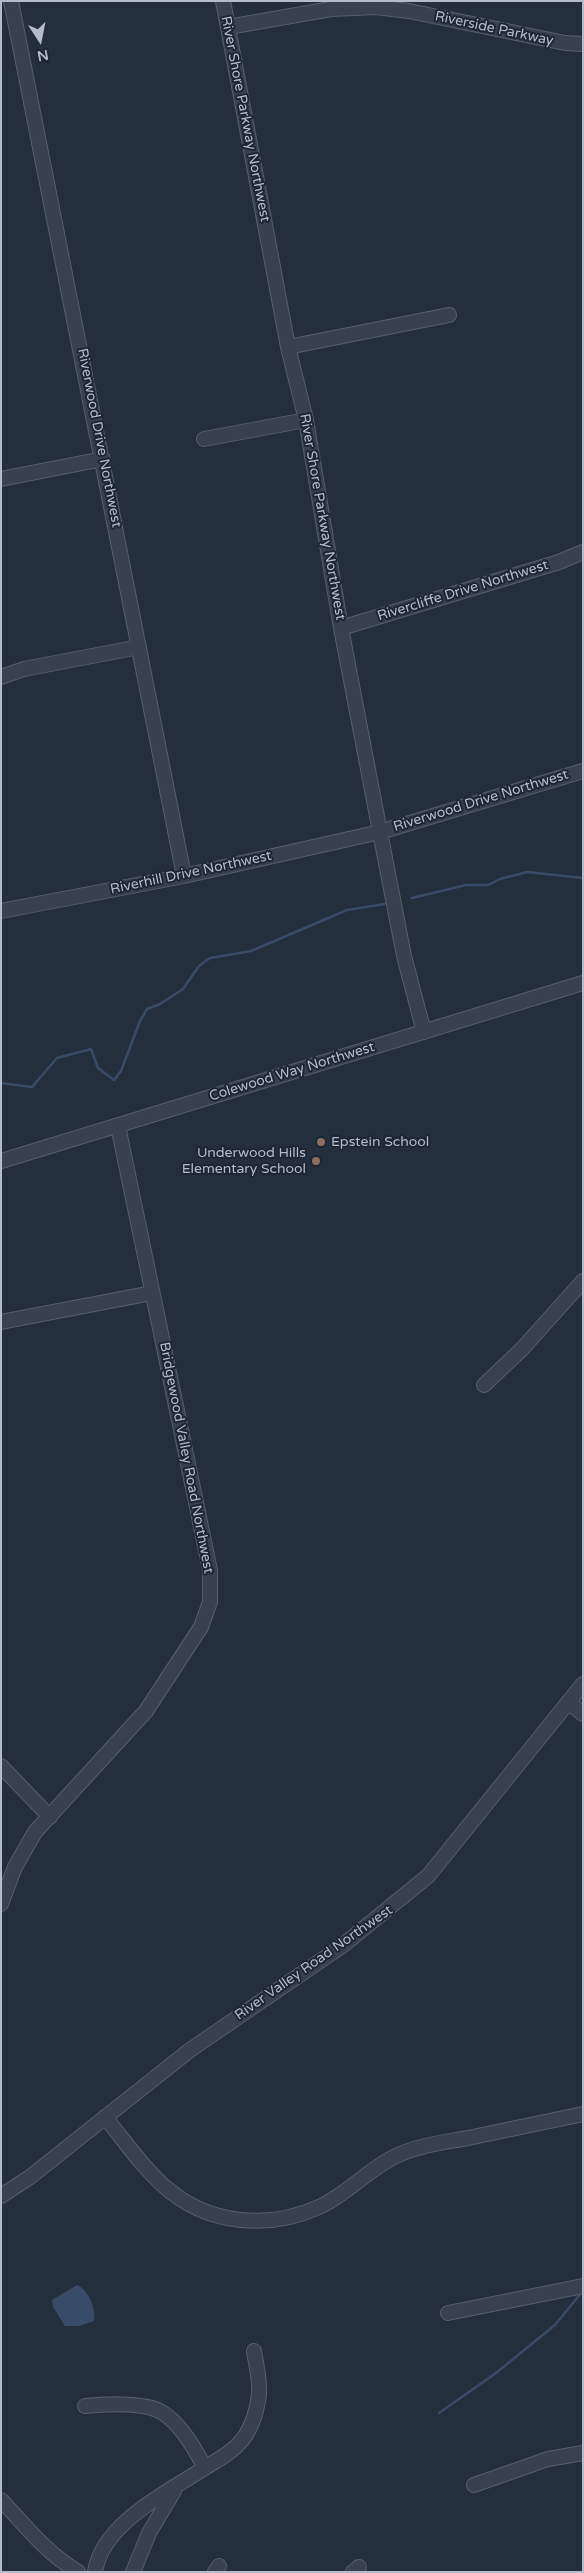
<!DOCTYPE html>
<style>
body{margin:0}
#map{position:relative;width:584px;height:2573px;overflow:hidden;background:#242f3e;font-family:"Varela Round",sans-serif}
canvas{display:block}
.frame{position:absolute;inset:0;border:2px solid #b4bcc9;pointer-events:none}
.north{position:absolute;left:15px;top:15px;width:50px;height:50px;-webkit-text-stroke:4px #1d2633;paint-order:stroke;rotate:169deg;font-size:14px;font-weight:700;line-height:20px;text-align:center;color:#b4bcc9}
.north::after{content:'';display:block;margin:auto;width:18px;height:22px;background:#b4bcc9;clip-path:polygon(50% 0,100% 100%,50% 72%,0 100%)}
</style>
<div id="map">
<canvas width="584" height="2573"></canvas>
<div class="frame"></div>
<div class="north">N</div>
</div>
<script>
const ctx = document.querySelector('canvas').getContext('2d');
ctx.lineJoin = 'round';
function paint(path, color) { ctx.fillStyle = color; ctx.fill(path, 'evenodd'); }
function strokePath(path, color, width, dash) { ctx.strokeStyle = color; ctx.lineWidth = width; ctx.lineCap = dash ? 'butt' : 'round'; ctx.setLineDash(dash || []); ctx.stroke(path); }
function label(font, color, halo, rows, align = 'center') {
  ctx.font = font + ' "Varela Round",sans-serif'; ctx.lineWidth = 4; ctx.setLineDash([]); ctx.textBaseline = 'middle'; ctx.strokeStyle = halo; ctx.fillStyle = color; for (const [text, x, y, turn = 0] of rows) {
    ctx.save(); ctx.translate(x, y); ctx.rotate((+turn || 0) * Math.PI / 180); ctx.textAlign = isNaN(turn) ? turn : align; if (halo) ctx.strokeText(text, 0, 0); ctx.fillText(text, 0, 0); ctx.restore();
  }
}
const water = new Path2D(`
 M77 2285C89 2290 96 2309 94 2321L79 2326H65L53 2307 52 2300Z`);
const stream = new Path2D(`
 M412 898 466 885H488L500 879 527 872 583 878
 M1 1083 32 1087 57 1058 91 1049 98 1068 114 1080 121 1071 140 1021 147 1009 160 1004 183 989 199 966 210 958 251 951 347 910 385 904
 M439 2413 496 2373 555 2325 582 2292`);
const minor = new Path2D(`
 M11 1 184 876
 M223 1 288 347 306 420 341 628 380 832 404 956 424 1032
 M228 27 331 9 376 7 409 11 565 43 583 44
 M288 347 449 315
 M204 439 306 420
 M1 479 103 459
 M341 628 559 562 583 552
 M1 677 24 669 139 647
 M1 911 184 876 380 832 583 771
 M1 1161 583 983
 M1 1322 152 1293
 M484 1385 522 1349 583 1281
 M568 1702 583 1714
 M1 1766 50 1817
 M1 1904 15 1867 35 1832 146 1711 201 1627 210 1602V1570L118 1126
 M105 2117C124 2140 142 2167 164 2186 207 2225 268 2230 319 2207 348 2194 369 2168 398 2155 420 2145 445 2142 468 2138 506 2130 544 2122 583 2114
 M1 2196 30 2177 190 2050 342 1946 428 1876 583 1684
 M448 2313 583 2286
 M85 2406C104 2404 134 2403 152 2408 176 2415 194 2447 205 2468
 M474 2485 548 2459 583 2453
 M1 2500C26 2526 46 2553 78 2572
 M95 2572C102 2524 166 2493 203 2469 217 2460 232 2453 243 2439 252 2427 258 2408 259 2393 260 2379 256 2364 254 2351
 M133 2572 149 2533 174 2491
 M215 2572 219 2566
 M353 2572 359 2567`);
const markers = [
 [321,1142,5,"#8d6e63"],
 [316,1161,5,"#8d6e63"]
];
const streetNames = [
 ["Riverside Parkway",494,29,12],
 ["River Shore Parkway Northwest",245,119,79],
 ["Riverwood Drive Northwest",99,438,79],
 ["River Shore Parkway Northwest",322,517,80],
 ["Rivercliffe Drive Northwest",463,591,-17],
 ["Riverwood Drive Northwest",481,801,-17],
 ["Riverhill Drive Northwest",191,873,-12],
 ["Colewood Way Northwest",292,1072,-17],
 ["Bridgewood Valley Road Northwest",186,1458,79],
 ["River Valley Road Northwest",314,1963,-35]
];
const poiNames = [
 ["Epstein School",331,1142],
 ["Underwood Hills",306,1153,"right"],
 ["Elementary School",306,1169,"right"]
];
paint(water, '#394c67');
strokePath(stream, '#394c67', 2.5);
strokePath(minor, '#565f6c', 16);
strokePath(minor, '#38414e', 14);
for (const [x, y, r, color] of markers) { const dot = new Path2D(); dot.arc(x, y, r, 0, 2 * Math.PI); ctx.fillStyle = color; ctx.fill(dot); strokePath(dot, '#1d2633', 2); }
label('14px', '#b4bcc9', '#1d2633', streetNames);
label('14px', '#b4bcc9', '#1d2633', poiNames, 'left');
</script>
